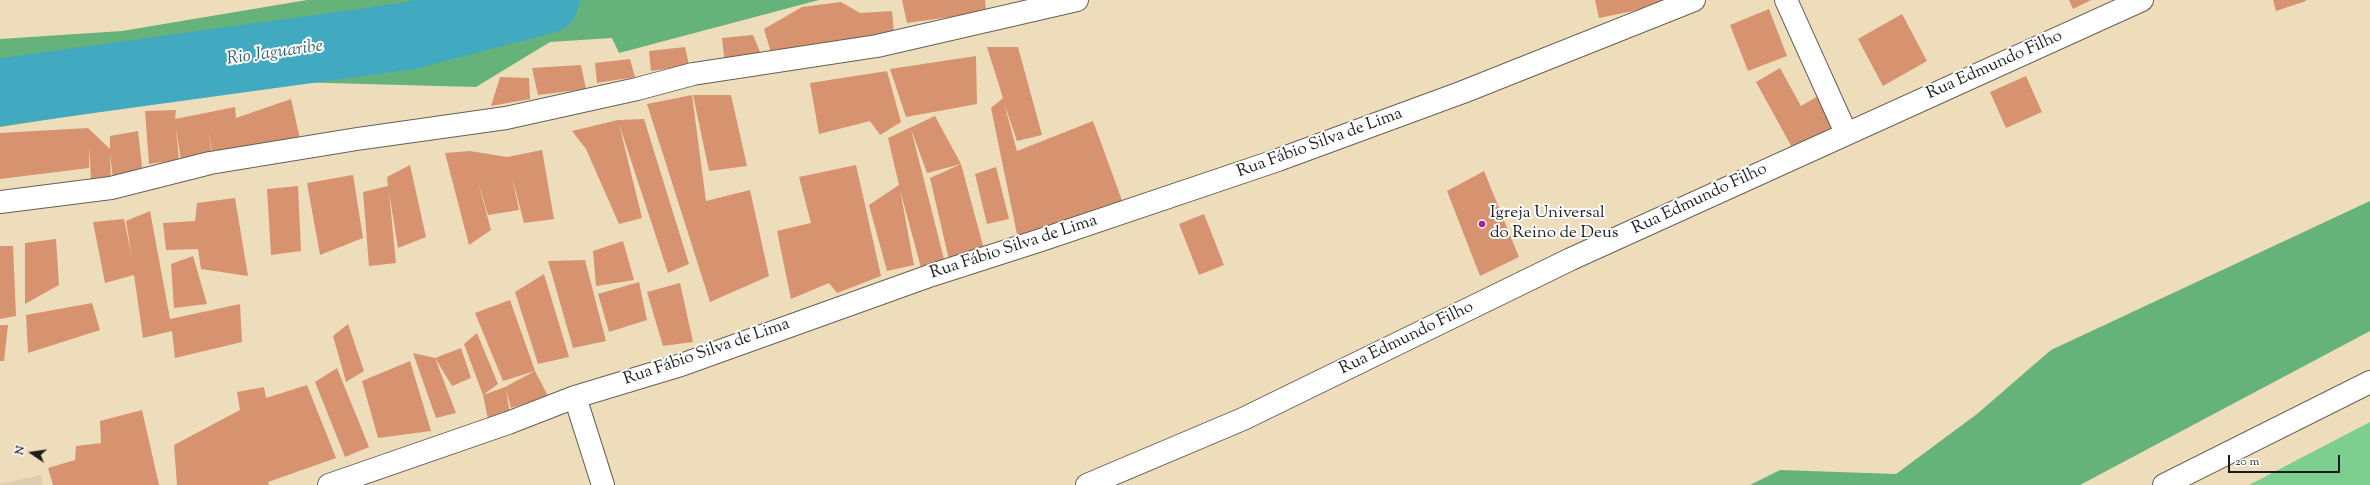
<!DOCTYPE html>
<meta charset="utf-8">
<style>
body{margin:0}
#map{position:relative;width:2370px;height:485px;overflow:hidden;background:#edb;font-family:"Sorts Mill Goudy",serif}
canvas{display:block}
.north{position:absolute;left:12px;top:433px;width:40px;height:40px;-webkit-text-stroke:3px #fff;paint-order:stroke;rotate:283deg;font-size:11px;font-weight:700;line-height:16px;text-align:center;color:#1c1c1c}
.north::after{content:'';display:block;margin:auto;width:14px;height:18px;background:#1c1c1c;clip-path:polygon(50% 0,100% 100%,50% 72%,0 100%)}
.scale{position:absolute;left:2228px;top:455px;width:112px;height:18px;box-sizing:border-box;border:2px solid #1c1c1c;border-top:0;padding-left:5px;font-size:12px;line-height:14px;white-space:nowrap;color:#1c1c1c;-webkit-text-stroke:3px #fff;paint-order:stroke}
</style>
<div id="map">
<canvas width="2370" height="485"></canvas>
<div class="north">N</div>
<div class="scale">20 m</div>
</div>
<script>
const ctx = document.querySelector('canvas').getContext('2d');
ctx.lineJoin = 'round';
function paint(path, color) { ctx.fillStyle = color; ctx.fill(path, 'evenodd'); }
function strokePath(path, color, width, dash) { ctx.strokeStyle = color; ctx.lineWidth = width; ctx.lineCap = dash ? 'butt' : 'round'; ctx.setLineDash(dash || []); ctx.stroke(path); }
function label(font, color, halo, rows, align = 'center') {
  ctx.font = font + ' "Sorts Mill Goudy",serif'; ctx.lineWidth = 4; ctx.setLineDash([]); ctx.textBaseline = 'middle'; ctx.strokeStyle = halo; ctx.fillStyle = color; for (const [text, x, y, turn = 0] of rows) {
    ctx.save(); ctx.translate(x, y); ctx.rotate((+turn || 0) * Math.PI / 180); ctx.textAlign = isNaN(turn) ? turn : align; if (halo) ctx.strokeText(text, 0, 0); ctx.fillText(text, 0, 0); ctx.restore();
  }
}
const built = new Path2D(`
 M41 475 43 485H0V484Z`);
const green = new Path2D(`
 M2370 422V485H2249Z`);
const forest = new Path2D(`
 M307 0H428L432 7 485 4 486 0H819L619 53 612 38 550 42 476 87 291 82 0 127V39L122 31Z
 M2370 201V331L2080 485H1750L1780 470 1896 474 1977 414 2051 350Z`);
const river = new Path2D(`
 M0 92 408 36 546 0`);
const building = new Path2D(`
 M902 0H985L986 12 907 23Z
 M1595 0H1671V3L1599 18Z
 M2069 0H2091L2073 9Z
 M2273 0H2306V1L2276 11Z
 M841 2 860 13 892 11 894 33 771 53 764 29 802 7Z
 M1769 9 1787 56 1748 71 1730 25Z
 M1902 14 1927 61 1883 86 1858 39Z
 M753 35 763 59 725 65 722 38Z
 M685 47 689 65 651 71 649 51Z
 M987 47H1018L1042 135 1017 141 1004 103 1017 151 1093 121 1123 203 1019 244 991 108 1003 98Z
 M976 56 977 104 906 117 890 69Z
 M630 59 635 77 597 83 595 63Z
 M581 65 586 89 538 95 532 68Z
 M1780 68 1801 106 1818 96 1836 131 1795 153 1756 82Z
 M887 71 901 122 880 135 870 121 819 134 810 83Z
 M2026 76 2042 112 2006 128 1990 92Z
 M500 77 529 78 530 99 491 106Z
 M692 95 706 201 750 190 769 276 710 302 647 104Z
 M693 95H731L747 166 709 171Z
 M291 99 300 139 213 156 208 131 212 155 181 160 176 129 179 160 149 164 145 111 176 110 175 119 235 107 236 118Z
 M935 116 961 164 927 173 911 129 946 267 923 275 900 190 914 265 887 271 869 205 899 185 888 138Z
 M644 119 689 264 668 273 619 124 642 218 619 224 586 149 572 131 618 120Z
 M88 128 110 149V136L138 131 143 175 113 179 110 153 111 181 91 180 89 145V168L0 179V133Z
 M542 150 554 219 524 223 512 177 519 210 488 215 477 178 491 230 469 245 445 153 470 151 507 157Z
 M961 164 985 253 950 264 930 178Z
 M410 165 426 237 398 248 389 192 396 263 369 266 363 192 388 186 387 177Z
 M856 165 881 276 837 293 829 283 791 299 777 231 811 223 799 177Z
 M996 167 1009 219 987 224 975 174Z
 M1484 171 1519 257 1480 276 1447 191Z
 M353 175 363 238 320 255 307 183Z
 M298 186 301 251 271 255 267 189Z
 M235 198 248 276 201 269 198 249 166 250 163 223 195 221 197 203Z
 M150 211 170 319 240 304 242 342 175 358 172 331 143 338 134 275 105 283 93 222 124 219 132 258 126 221Z
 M1204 214 1224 265 1199 275 1179 224Z
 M56 239 59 285 25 304V243Z
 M623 241 634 280 596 286 593 251Z
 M0 246H13L16 316 0 319Z
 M193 256 207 304 174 308 171 264Z
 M585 260 606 341 573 348 548 261Z
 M544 274 569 357 538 364 515 292Z
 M639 282 647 320 609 332 598 294Z
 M680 283 693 342 663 346 647 292Z
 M510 300 535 371 548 396 511 408 506 389 510 414 488 419 483 395 464 344 477 333 498 384 483 395 505 387 535 371 503 381 475 313Z
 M92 303 100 330 28 353 26 315Z
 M348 324 364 371 346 382 333 336Z
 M0 325H8L4 361H0Z
 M461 348 471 378 452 386 435 358Z
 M413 353 435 358 456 413 436 418Z
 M410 361 431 431 378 438 362 381Z
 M337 368 369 447 345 457 315 382Z
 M307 385 336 458 268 482 269 485H177L174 445 240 410 237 392 264 387 266 398Z
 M142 410 159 485H53L48 468 75 460 76 446 101 443 100 421Z`);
const lane = new Path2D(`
 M0 202 111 188 210 163 357 139 506 118 637 89 693 74 877 46 1077 0`);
const street = new Path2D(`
 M1786 0 1846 133
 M575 397 603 485
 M329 485 508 423 575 397 681 365 932 275 1041 240 1278 160 1463 92 1694 0
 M1087 485 1243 419 1571 259 2142 0
 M2164 485 2370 382`);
const markers = [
 [1482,224,4,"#b5179e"]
];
const streetNames = [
 ["Rua Edmundo Filho",1995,66,-24],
 ["Rua Fábio Silva de Lima",1320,144,-20],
 ["Rua Edmundo Filho",1700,200,-25],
 ["Rua Fábio Silva de Lima",1014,248,-18],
 ["Rua Edmundo Filho",1407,339,-26],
 ["Rua Fábio Silva de Lima",707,353,-19]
];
const poiNames = [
 ["Igreja Universal",1490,214],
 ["do Reino de Deus",1490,234]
];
const waterNames = [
 ["Rio Jaguaribe",275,54,-8]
];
paint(built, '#ddceb1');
paint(green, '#7ccf90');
paint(forest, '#65b27a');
strokePath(river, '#41aac1', 67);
paint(building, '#d79370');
strokePath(lane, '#666054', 24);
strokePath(street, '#666054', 24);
strokePath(lane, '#fff', 22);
strokePath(street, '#fff', 22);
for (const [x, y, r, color] of markers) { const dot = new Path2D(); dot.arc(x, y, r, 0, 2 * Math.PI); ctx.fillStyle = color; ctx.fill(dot); strokePath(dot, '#fff', 1.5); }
label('17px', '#1c1c1c', '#fff', streetNames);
label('17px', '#1c1c1c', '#fff', poiNames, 'left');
label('italic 18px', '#2e636e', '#fff', waterNames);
</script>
